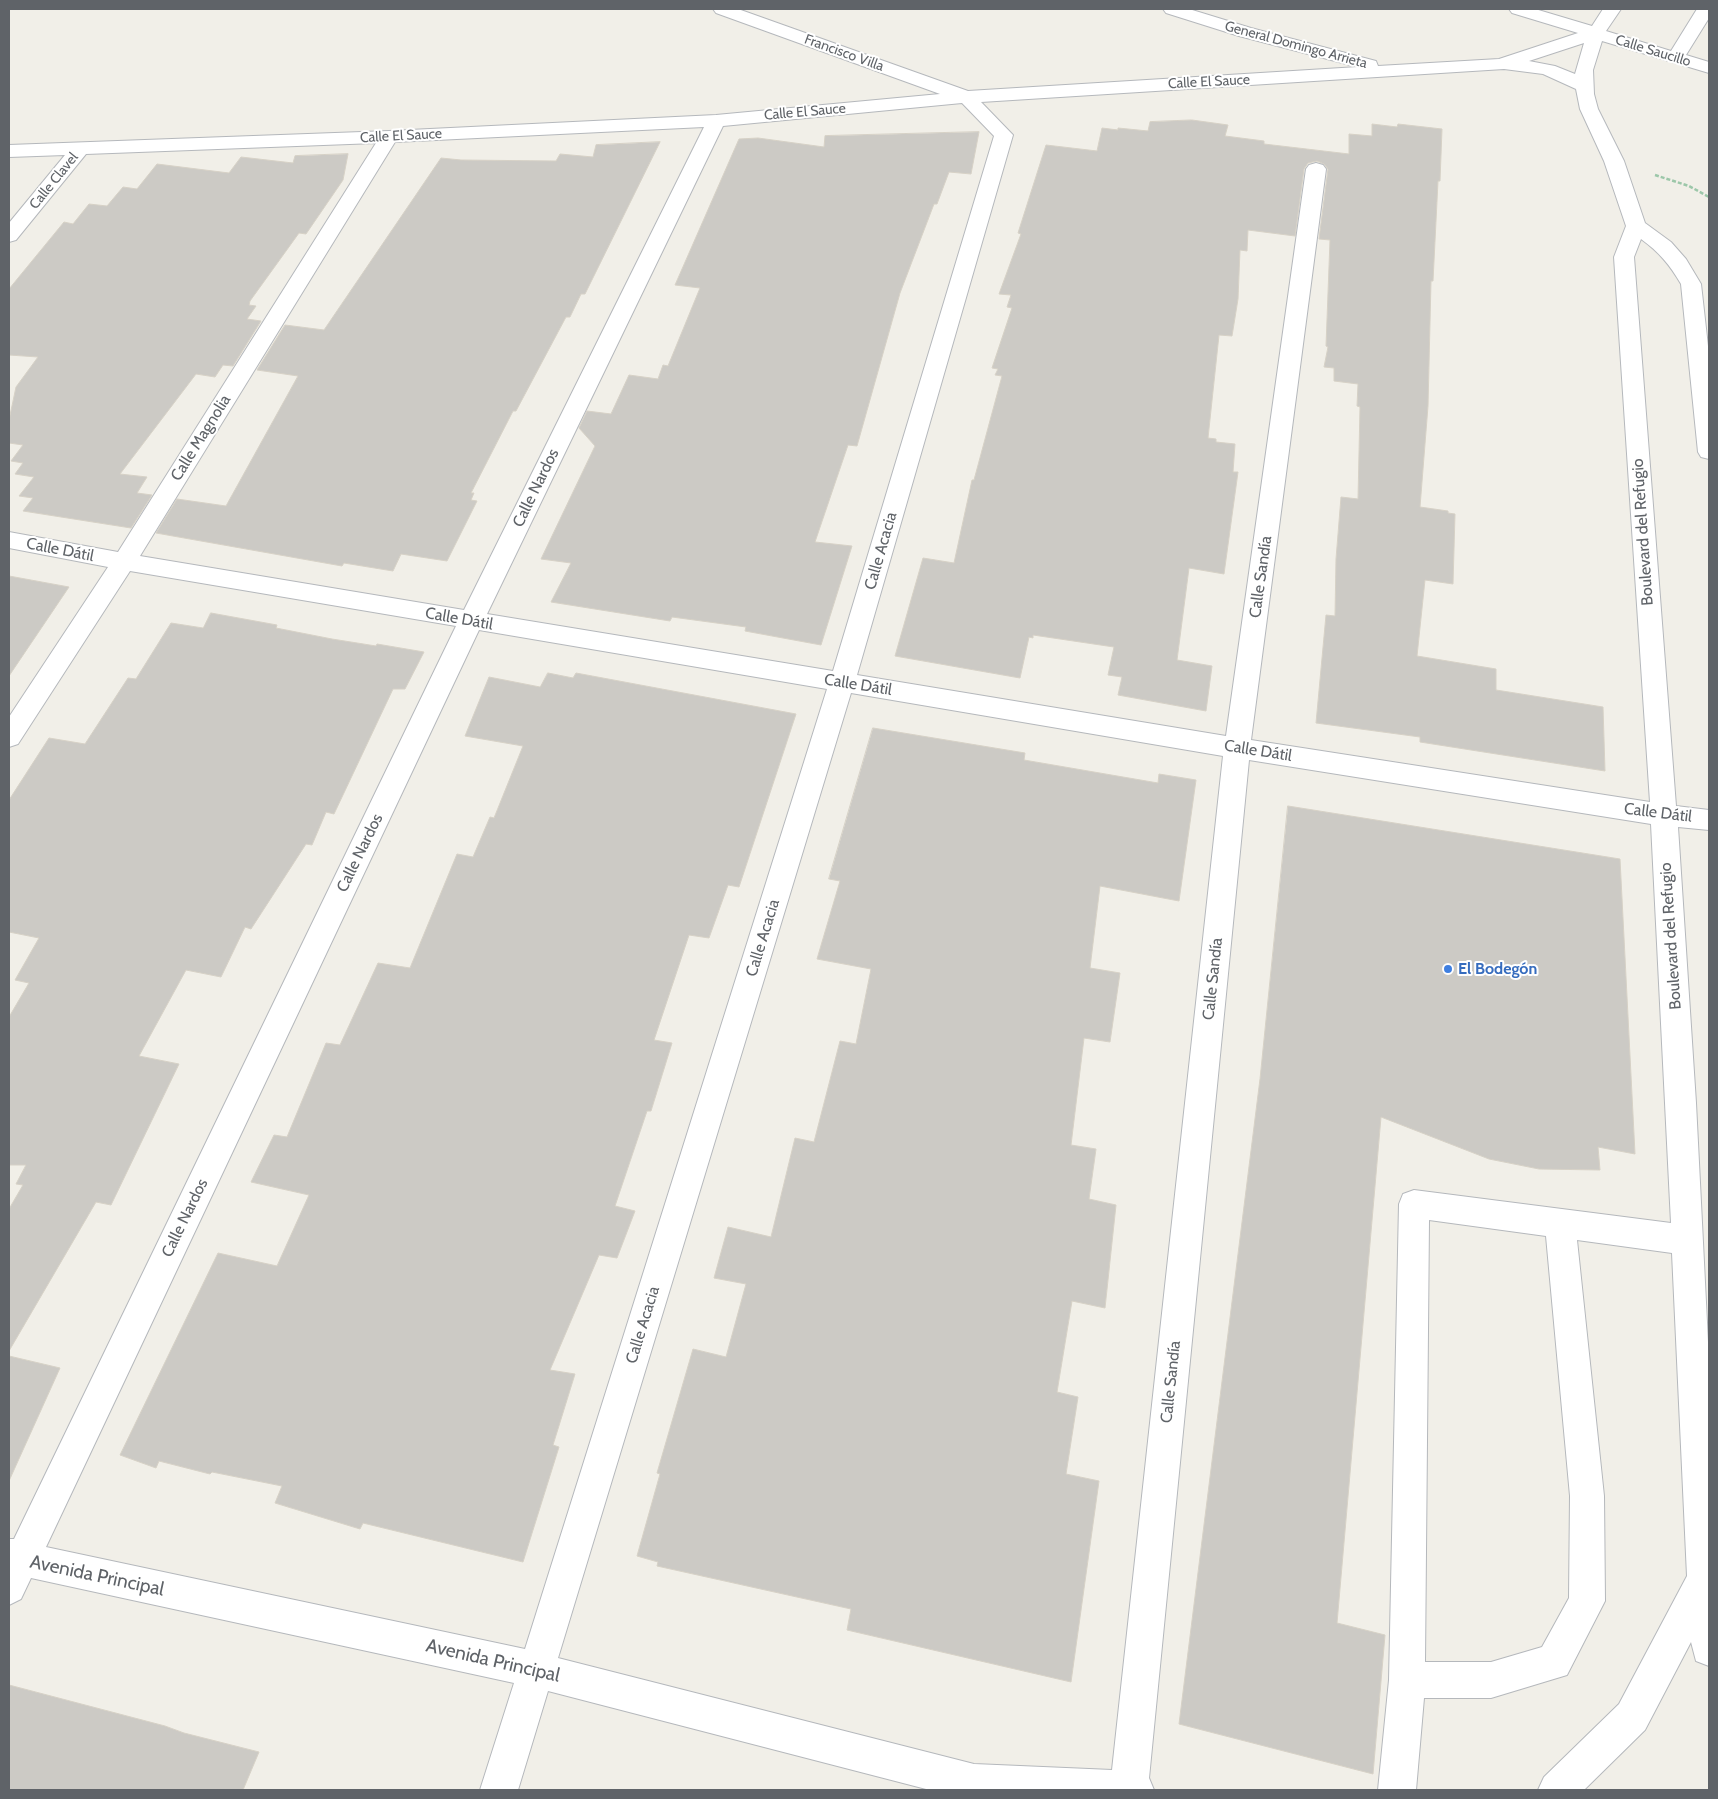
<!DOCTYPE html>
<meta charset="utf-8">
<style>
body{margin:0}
#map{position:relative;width:1718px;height:1799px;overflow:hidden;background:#f1efe8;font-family:Cabin,sans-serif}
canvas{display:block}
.frame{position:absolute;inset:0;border:10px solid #5f6368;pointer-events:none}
</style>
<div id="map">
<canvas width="1718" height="1799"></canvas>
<div class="frame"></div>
</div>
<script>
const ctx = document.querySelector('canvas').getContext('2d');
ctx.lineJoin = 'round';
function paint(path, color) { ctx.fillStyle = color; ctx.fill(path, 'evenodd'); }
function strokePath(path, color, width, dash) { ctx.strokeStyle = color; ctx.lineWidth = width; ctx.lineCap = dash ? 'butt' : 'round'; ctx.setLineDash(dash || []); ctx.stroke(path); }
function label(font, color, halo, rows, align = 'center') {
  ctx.font = font + ' Cabin,sans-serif'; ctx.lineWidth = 4; ctx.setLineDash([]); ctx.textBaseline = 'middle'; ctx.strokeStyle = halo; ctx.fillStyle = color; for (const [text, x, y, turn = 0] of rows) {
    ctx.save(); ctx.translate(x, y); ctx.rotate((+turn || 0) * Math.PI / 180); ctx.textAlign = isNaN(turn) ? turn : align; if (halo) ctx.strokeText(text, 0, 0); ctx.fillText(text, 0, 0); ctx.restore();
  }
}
const building = new Path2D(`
 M1192 120 1228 125 1225 136 1264 141V144L1349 154V134L1372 136V124L1397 127 1398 124 1442 129 1440 181H1438L1433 281H1431L1428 406 1420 507 1448 511V513L1455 514 1453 584 1425 580 1417 656 1496 669V690L1603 707 1605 771 1420 742V737L1316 723 1326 615 1335 616 1336 559 1341 497 1358 499 1360 407 1357 406 1358 384 1334 381V368L1324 367 1328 347 1326 346 1330 240 1319 239 1328 169 1324 164 1317 161 1308 163 1304 169 1295 236 1248 230 1247 251 1240 250 1238 299 1232 336 1219 335 1208 438 1216 439V442L1235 444 1233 472H1238L1224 574 1189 568 1177 660 1212 666 1206 711 1118 695 1122 677 1108 675 1114 647 1033 635V638L1029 637 1020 678 895 656 923 558 954 563 972 480H974L1002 376 995 375 998 369 992 368 1012 308 1007 307 1011 295 999 294 1021 234 1018 233 1046 145 1097 151 1102 128 1118 130V128L1148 131 1150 122Z
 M979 132 971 174 949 172 937 204H934L900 293 857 446 848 445 815 542 852 546 821 645 745 631 746 627 672 617 670 621 551 602 571 563 541 559 595 446 579 428 587 411 611 414 629 375 658 379 663 365 668 366 700 288 675 285 739 139 758 138 824 147 825 136Z
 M660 142 585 294H581L570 317H566L516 411H513L471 493H474L471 500 477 501 447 561 401 554 393 571 344 563 342 566 156 533 177 499 226 506 298 376 257 370 285 325 324 330 441 158 461 160 556 161 560 154 593 157 596 145Z
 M348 154 343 180 306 234 299 233 250 301 249 305 256 306 247 319 261 321 233 366 223 365 215 377 196 374 120 474 147 477 137 493 152 495 131 528 23 511 33 498 19 496 34 477 15 474 23 463 11 461 23 445 9 443V420L16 387 38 357 9 355V289L64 222 73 224 89 204 107 206 123 187 137 189 157 164 229 173 241 157 293 163 295 156Z
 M9 576 69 587 9 676Z
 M211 613 277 625 276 628 332 639 376 646 377 644 424 652 405 689H393L334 814 326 812 312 845 306 844 251 929 245 927 221 977 186 970 139 1056 179 1064 111 1205 96 1202 9 1351V1209L23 1185 16 1184 26 1165H9V1017L29 983 15 980 39 938 9 932V800L49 738 85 744 128 678 136 679 171 623 203 628Z
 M548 673 573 678 576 673 796 714 739 887 728 885 709 938 689 935 654 1040 672 1043 651 1111H647L615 1206 635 1211 617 1258 599 1255 550 1370 575 1374 553 1445 559 1447 523 1562 363 1523 360 1529 275 1503 282 1486 212 1472 210 1474 159 1461 156 1468 120 1455 218 1253 277 1266 309 1195 251 1182 274 1135 287 1137 326 1043 340 1045 378 963 410 968 457 854 473 857 490 817 494 818 523 746 465 736 489 677 540 687Z
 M873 728 1025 753 1024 760 1158 783 1159 774 1196 780 1179 901 1100 886 1090 968 1120 973 1110 1042 1084 1038 1071 1145 1096 1149 1089 1199 1116 1205 1105 1308 1072 1301 1057 1392 1078 1397 1066 1474 1099 1481 1071 1682 847 1630 851 1609 657 1566 658 1562 637 1556 660 1474 657 1473 693 1349 726 1357 746 1284 714 1278 728 1227 771 1237 795 1138 814 1142 840 1041 856 1044 871 969 817 959 840 881 829 879Z
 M1288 806 1620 859 1635 1154 1598 1147 1600 1170 1539 1169 1489 1159 1381 1117 1337 1623 1385 1635 1373 1774 1179 1724 1260 1079Z
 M9 1356 60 1368 9 1481Z
 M9 1685 165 1726 184 1733 259 1752 243 1790H9Z`);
const path = new Path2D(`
 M1655 175 1689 186 1709 197`);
const minor = new Path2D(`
 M713 9H738L968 91 1358 67 1239 36 1166 13 1163 9H1189L1251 28 1376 61 1378 66 1499 59 1578 33 1512 13 1509 9H1535L1592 26 1603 9H1621L1606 31 1671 51 1697 9H1709V18L1686 55 1709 62V73L1602 41 1593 70 1594 94 1598 109 1624 161 1645 223 1671 242 1686 259 1701 284 1709 355V459L1701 457 1698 452 1681 284C1670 265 1659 252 1641 239L1634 257 1676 806 1709 810V830L1678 827 1696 1103 1709 1362V1666L1696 1661 1691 1642 1645 1730 1584 1790H1538L1544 1777 1619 1704 1687 1576 1672 1253 1577 1240 1604 1496 1605 1601 1567 1675 1491 1698H1424L1416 1790H1378L1389 1680 1399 1204 1403 1194 1414 1190 1671 1223 1651 824 1249 760 1149 1778 1154 1790H930L548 1691 518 1790H480L514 1683 31 1578 21 1599 9 1605V1539H14L456 626 130 571 18 744 9 747V717L108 567 9 548V532L118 552 376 143 86 154 16 240 9 242V223L65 155 9 157V145L389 131 716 115 940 94 716 13ZM1584 43 1575 74 1555 66 1529 61ZM1504 69 1543 74 1576 89 1580 109 1604 161 1626 226 1614 257 1650 802 1251 740 1326 169 1323 165 1316 163 1309 165 1306 169 1226 736 857 675 1013 135 981 102ZM962 103 994 136 833 671 487 614 723 126ZM704 127 464 610 140 556 395 142ZM479 630 827 689 525 1649 46 1547ZM851 693 1223 756 1112 1770 974 1764 558 1658ZM1429 1220 1546 1236 1570 1496 1569 1598 1542 1647 1491 1662H1425Z`);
const markers = [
 [1448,969,5,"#3f7fe0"]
];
const farStreetnames = [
 ["General Domingo Arrieta",1296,45,15],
 ["Calle Saucillo",1653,51,17],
 ["Francisco Villa",844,53,20],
 ["Calle El Sauce",1209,82,-3],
 ["Calle El Sauce",805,112,-5],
 ["Calle El Sauce",401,136,-3],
 ["Calle Clavel",54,181,-51]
];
const streetNames = [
 ["Calle Magnolia",201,438,-58],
 ["Calle Nardos",536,488,-64],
 ["Boulevard del Refugio",1643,532,-94],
 ["Calle Dátil",60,550,11],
 ["Calle Acacia",881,551,-74],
 ["Calle Sandía",1261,577,-82],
 ["Calle Dátil",459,619,10],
 ["Calle Dátil",858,685,9],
 ["Calle Dátil",1258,751,9],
 ["Calle Dátil",1658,813,7],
 ["Calle Nardos",360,853,-64],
 ["Boulevard del Refugio",1671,936,-94],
 ["Calle Acacia",763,938,-73],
 ["Calle Sandía",1213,979,-84],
 ["Calle Nardos",185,1218,-64],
 ["Calle Acacia",643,1325,-73],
 ["Calle Sandía",1171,1382,-84]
];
const shopNames = [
 ["El Bodegón",1458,969]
];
const nearStreetnames = [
 ["Avenida Principal",97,1576,12],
 ["Avenida Principal",493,1661,13]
];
paint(building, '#cccac5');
strokePath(building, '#d6d1c6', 1);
strokePath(minor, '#b5b8bc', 2);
strokePath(path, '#9cc7a9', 2.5, [4, 2]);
paint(minor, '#fff');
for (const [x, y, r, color] of markers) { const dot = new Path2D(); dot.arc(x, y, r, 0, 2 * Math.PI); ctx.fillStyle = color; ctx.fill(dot); strokePath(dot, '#fff', 2); }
label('14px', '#5f6368', '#fff', farStreetnames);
label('16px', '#5f6368', '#fff', streetNames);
label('bold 16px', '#366cbe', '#fff', shopNames, 'left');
label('19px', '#5f6368', '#fff', nearStreetnames);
</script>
